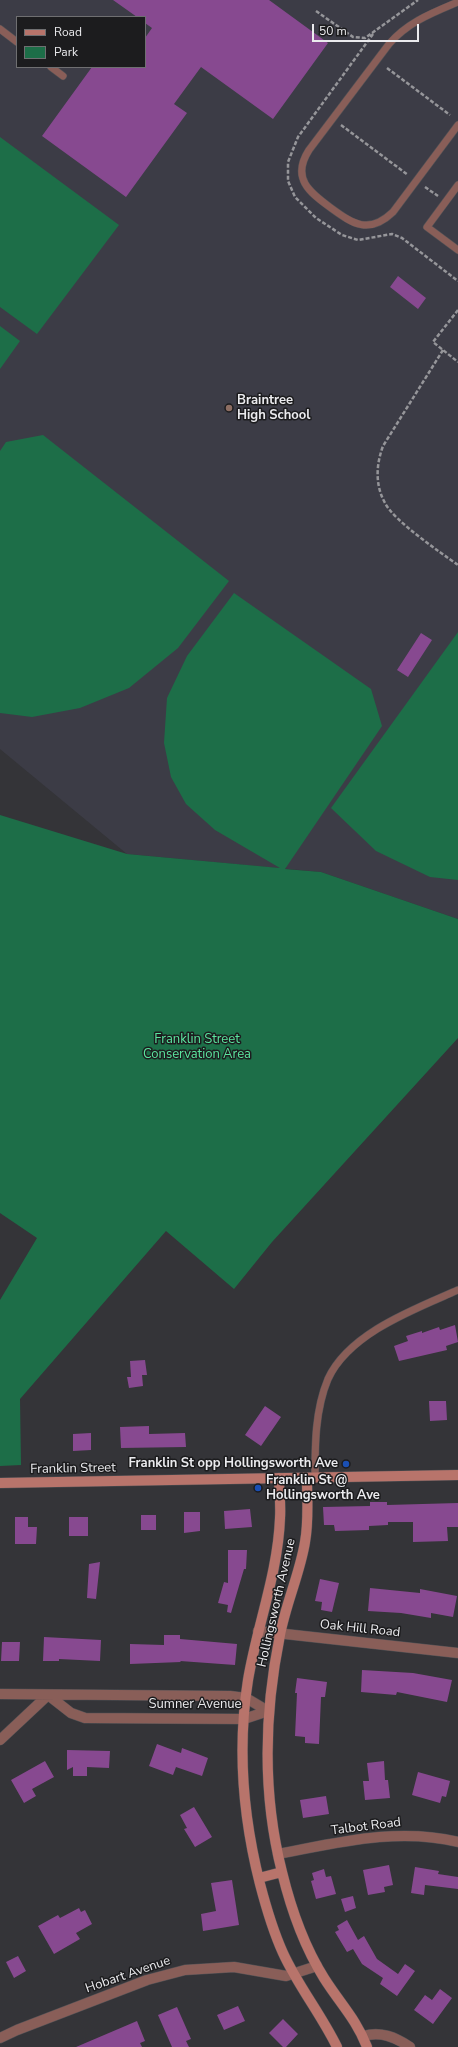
<!DOCTYPE html>
<style>
body{margin:0}
#map{position:relative;width:458px;height:2047px;overflow:hidden;background:#343438;font-family:"Nunito Sans",sans-serif}
canvas{display:block}
.legend{position:absolute;left:16px;top:16px;width:130px;height:52px;box-sizing:border-box;background:#1c1c1e;border:1px solid #6f6f71;margin:0;padding:5px 7px;list-style:none;font-size:12px;color:#ebebee}
.legend li{display:flex;align-items:center;gap:8px;height:20px}
.legend b{width:20px;border:1px solid #6f6f71}
.scale{position:absolute;left:312px;top:24px;width:107px;height:18px;box-sizing:border-box;border:2px solid #ebebee;border-top:0;padding-left:5px;font-size:12px;line-height:14px;white-space:nowrap;color:#ebebee;-webkit-text-stroke:3px #1c1c1e;paint-order:stroke}
</style>
<div id="map">
<canvas width="458" height="2047"></canvas>
<ul class="legend">
<li><b style="height:5px;background:#b8746b"></b>Road</li>
<li><b style="height:11px;background:#1d6e48"></b>Park</li>
</ul>
<div class="scale">50 m</div>
</div>
<script>
const ctx = document.querySelector('canvas').getContext('2d');
ctx.lineJoin = 'round';
function paint(path, color) { ctx.fillStyle = color; ctx.fill(path, 'evenodd'); }
function strokePath(path, color, width, dash) { ctx.strokeStyle = color; ctx.lineWidth = width; ctx.lineCap = dash ? 'butt' : 'round'; ctx.setLineDash(dash || []); ctx.stroke(path); }
function label(font, color, halo, rows, align = 'center') {
  ctx.font = font + ' "Nunito Sans",sans-serif'; ctx.lineWidth = 3; ctx.setLineDash([]); ctx.textBaseline = 'middle'; ctx.strokeStyle = halo; ctx.fillStyle = color; for (const [text, x, y, turn = 0] of rows) {
    ctx.save(); ctx.translate(x, y); ctx.rotate((+turn || 0) * Math.PI / 180); ctx.textAlign = isNaN(turn) ? turn : align; if (halo) ctx.strokeText(text, 0, 0); ctx.fillText(text, 0, 0); ctx.restore();
  }
}
const built = new Path2D(`
 M0 0H458V919L321 872 127 854 0 749ZM17 17H145V67H17Z`);
const green = new Path2D(`
 M0 137 119 225 37 334 0 307Z
 M0 326 20 341 0 369Z
 M43 435 229 581 178 648 129 688 80 708 32 717 0 713V451L6 442Z
 M234 593 371 689 382 726 285 869 321 872 458 919V1038L272 1242 234 1289 166 1231 20 1399 21 1465 0 1466V1300L37 1238 0 1213V815L127 854 280 868 215 830 186 804 171 777 164 743 167 698 187 656Z
 M458 632V880L430 877 376 851 331 808Z`);
const building = new Path2D(`
 M113 0H269L328 43 273 119 201 67 174 104 187 113 126 197 42 136 92 67H145V38L152 28 145 23V17H137Z
 M398 276 426 298 418 309 390 287Z
 M421 633 432 640 408 677 397 670Z
 M455 1325 458 1342 446 1346 447 1350 399 1361 394 1346 408 1341 406 1336 422 1331V1333L439 1327 440 1330Z
 M145 1360 147 1375H142L143 1386 129 1388 127 1377H131L130 1361Z
 M429 1401H446L447 1420 430 1421Z
 M265 1406 281 1417 261 1446 245 1435Z
 M149 1426V1434L185 1433 186 1447 121 1448 120 1427Z
 M91 1433V1450L73 1451V1434Z
 M370 1502H387V1505L458 1503V1527H447L448 1541 413 1542V1522H388V1525L369 1526V1530L335 1531 334 1525H324L323 1507 370 1506Z
 M250 1509 252 1527 225 1529 224 1511Z
 M184 1512H200V1531L184 1533Z
 M141 1515H156V1530H141Z
 M15 1517H28V1527H37L36 1544H15Z
 M69 1517H88V1536H69Z
 M228 1550H247L246 1569H244L231 1613 227 1612 228 1605 218 1603 224 1582 228 1583Z
 M100 1562 96 1599 87 1598 89 1564Z
 M320 1579 339 1583 332 1612 321 1610 322 1602 315 1601Z
 M370 1588 420 1593V1589L457 1596 453 1617 431 1613V1618L401 1613 368 1611Z
 M164 1635H180V1639L237 1644 235 1665 180 1661 181 1662 130 1664V1644L164 1645Z
 M44 1637 101 1640 100 1661 59 1659V1661H43Z
 M2 1642H20L19 1661H1Z
 M362 1670 413 1673 452 1680 447 1702 397 1692 396 1695 361 1692Z
 M297 1678 327 1682 325 1697H321L319 1744 305 1743V1737L295 1736 297 1693H295Z
 M157 1744 181 1753 182 1748 208 1758 202 1776 176 1767 173 1775 149 1766Z
 M67 1750 110 1751 109 1768 87 1767V1776H73V1767L67 1770Z
 M45 1761 54 1777 32 1789 36 1796 24 1803 11 1780Z
 M384 1761 385 1780H388L390 1798 365 1800 363 1781H369L367 1763Z
 M418 1772 450 1781 446 1797 442 1796 440 1803 412 1795Z
 M326 1796 329 1814 303 1818 300 1800Z
 M194 1807 212 1837 195 1847 184 1829 187 1828 180 1815Z
 M389 1865 393 1885 384 1887 385 1892 368 1895 363 1870Z
 M415 1867 439 1871 438 1874 458 1877V1889L425 1885 424 1895 411 1893Z
 M324 1869 326 1877 331 1876 336 1894 316 1899 311 1881 314 1880 312 1873Z
 M232 1880 239 1925 203 1931 201 1914 216 1911 211 1883Z
 M353 1896 356 1908 345 1912 341 1899Z
 M79 1908 81 1912 85 1910 92 1924 76 1933 80 1939 54 1954 38 1926 58 1915 60 1918Z
 M347 1920 358 1940 364 1936 377 1959 398 1974 405 1964 415 1971 397 1996 380 1984 383 1978 362 1964 353 1949 347 1952 335 1932 339 1930 337 1926Z
 M18 1956 26 1971 14 1978 6 1962Z
 M440 1989 452 1998 433 2024 414 2010 425 1995 432 2000Z
 M238 2006 245 2021 224 2030 217 2015Z
 M177 2007 191 2039 186 2041 189 2047H172L158 2015Z
 M283 2019 298 2034 286 2047H283L269 2033Z
 M137 2021 145 2041 140 2043 142 2047H76Z`);
const path = new Path2D(`
 M316 11 353 37 365 38 418 0
 M373 34 298 137 288 162V181L295 197 316 218 342 235 358 240 392 234 402 238 458 281
 M387 68 450 115
 M341 125 408 175
 M425 187 438 196
 M458 310 433 342 458 362
 M443 350 383 446C376 465 375 485 385 503 394 521 440 552 458 565`);
const lane = new Path2D(`
 M458 2C432 13 408 22 389 44L309 150C291 178 309 192 331 208 353 224 369 235 393 212L458 125
 M0 29 17 42
 M51 67 63 76
 M458 185 427 227 458 250
 M315 1478C315 1445 315 1410 328 1379 349 1333 415 1309 458 1290`);
const street = new Path2D(`
 M258 1631 458 1653
 M0 1694 230 1696 246 1698 268 1711 244 1719 85 1718 71 1713 48 1695
 M0 1740 48 1695
 M278 1854C337 1843 397 1827 458 1842
 M363 2036C381 2031 395 2037 410 2047
 M0 2038 17 2030 147 1980 185 1970 234 1967 286 1976 317 1966`);
const secondary = new Path2D(`
 M279 1478C279 1491 281 1505 280 1518 278 1573 257 1626 248 1680 237 1749 243 1817 260 1884 266 1907 273 1931 283 1953 298 1986 321 2014 337 2047
 M307 1478C307 1499 309 1520 305 1542 300 1573 286 1603 280 1635 264 1714 262 1793 282 1872 291 1909 304 1946 324 1978 339 2002 357 2020 367 2047
 M0 1483 458 1475
 M259 1878 282 1872`);
const markers = [
 [229,408,4,"#8d6e63"],
 [346,1464,4,"#1a4fb4"],
 [258,1488,4,"#1a4fb4"]
];
const poiNames = [
 ["Braintree",237,401],
 ["High School",237,416],
 ["Franklin St opp Hollingsworth Ave",338,1464,"right"],
 ["Franklin St @",266,1481],
 ["Hollingsworth Ave",266,1496]
];
const parkNames = [
 ["Franklin Street",197,1040],
 ["Conservation Area",197,1055]
];
const streetNames = [
 ["Franklin Street",73,1469,-1],
 ["Hollingsworth Avenue",277,1603,-77],
 ["Oak Hill Road",360,1629,6],
 ["Sumner Avenue",195,1705],
 ["Talbot Road",366,1827,-7],
 ["Hobart Avenue",128,1975,-19]
];
paint(built, '#3c3c46');
paint(green, '#1d6e48');
paint(building, '#874990');
strokePath(lane, '#515155', 8);
strokePath(street, '#515155', 11);
strokePath(secondary, '#515155', 11);
strokePath(path, '#96969a', 2.5, [4, 2]);
strokePath(lane, '#895e58', 7);
strokePath(street, '#895e58', 10);
strokePath(secondary, '#b8746b', 10);
for (const [x, y, r, color] of markers) { const dot = new Path2D(); dot.arc(x, y, r, 0, 2 * Math.PI); ctx.fillStyle = color; ctx.fill(dot); strokePath(dot, '#1c1c1e', 1.5); }
label('bold 13px', '#ebebee', '#1c1c1e', poiNames, 'left');
label('13px', '#5be69f', '#1c1c1e', parkNames);
label('13px', '#ebebee', '#1c1c1e', streetNames);
</script>
